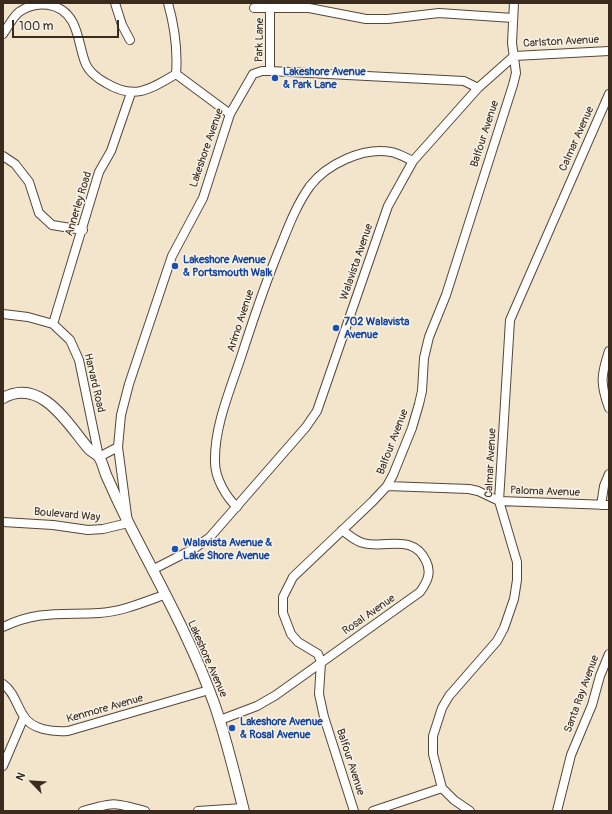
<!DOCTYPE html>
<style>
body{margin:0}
#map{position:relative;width:612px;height:814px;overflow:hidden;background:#f2e5cc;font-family:Pangolin,sans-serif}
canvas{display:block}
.frame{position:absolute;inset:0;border:4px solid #3b2a1e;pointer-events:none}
.north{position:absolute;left:12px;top:762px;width:40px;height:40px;-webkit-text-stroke:3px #f7f3e8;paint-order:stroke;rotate:295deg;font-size:11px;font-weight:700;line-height:16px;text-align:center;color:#3b2a1e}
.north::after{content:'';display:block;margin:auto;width:14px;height:18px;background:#3b2a1e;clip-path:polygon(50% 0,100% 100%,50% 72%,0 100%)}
.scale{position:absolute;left:12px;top:20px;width:107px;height:18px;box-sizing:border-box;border:2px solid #3b2a1e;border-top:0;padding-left:5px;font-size:12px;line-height:14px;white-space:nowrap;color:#3b2a1e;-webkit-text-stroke:3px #f7f3e8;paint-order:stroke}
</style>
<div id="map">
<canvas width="612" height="814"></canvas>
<div class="frame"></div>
<div class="north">N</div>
<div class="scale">100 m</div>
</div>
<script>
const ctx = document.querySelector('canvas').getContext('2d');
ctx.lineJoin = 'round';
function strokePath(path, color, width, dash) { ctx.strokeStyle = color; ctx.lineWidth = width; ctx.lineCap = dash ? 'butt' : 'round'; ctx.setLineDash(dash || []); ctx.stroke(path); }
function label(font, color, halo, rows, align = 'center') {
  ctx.font = font + ' Pangolin,sans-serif'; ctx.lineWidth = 3; ctx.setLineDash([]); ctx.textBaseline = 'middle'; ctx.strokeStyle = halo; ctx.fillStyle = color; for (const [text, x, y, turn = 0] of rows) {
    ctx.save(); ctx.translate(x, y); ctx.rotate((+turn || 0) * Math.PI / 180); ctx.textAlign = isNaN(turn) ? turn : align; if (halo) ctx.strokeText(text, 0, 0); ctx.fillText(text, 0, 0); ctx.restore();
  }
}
const minor = new Path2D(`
 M115 3 122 25 130 40
 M168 3C175 28 178 49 176 74
 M270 3V71
 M254 8H309L366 19H388L439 13 513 18
 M3 34C8 27 12 18 19 12 36 0 61 2 72 21 79 33 80 49 85 62 88 71 98 79 106 83 134 100 149 90 176 74
 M514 56 609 51
 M176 74 230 114
 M3 156 15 164 29 182 39 213 52 225 83 230
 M3 314 28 317 53 324 70 340 79 360 99 457 118 447
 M53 324 99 172 111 151 131 93
 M609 351C601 375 600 384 609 408
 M387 486 469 489 478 491 499 501 609 505
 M601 505 604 486 609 474
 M237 507C226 497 215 478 215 462 214 426 231 388 242 354 254 317 266 281 281 245 289 225 297 204 310 186 327 164 363 147 391 152 398 153 406 158 413 161
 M3 522 53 525 88 530 103 529 128 523 118 447 121 415 129 384 172 256 203 198 230 114 253 74 262 71H270L464 81 478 88
 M152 570 195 548 210 537 306 427 317 411 388 206 413 161 478 88 514 56
 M3 627C39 610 62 615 99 613 121 612 144 602 164 595
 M3 684C14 692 16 704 23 715 31 730 53 732 68 731L209 690
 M220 720 257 706 276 695 420 592C427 582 432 573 426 561 413 533 386 549 363 543 355 541 349 535 342 530
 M3 766 24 717
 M83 811C114 802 113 802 145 811
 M198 811 243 808
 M354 811 324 717 319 694 321 662 318 654 298 642 291 634 283 613V597L293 577 373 501 387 486 393 475 412 428 419 404 422 391 424 358 429 337 446 295 513 85 516 73 512 43 514 3
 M373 811 442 788
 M470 811 454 800 442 788 433 754V736L442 708 449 696 497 641 504 628 514 599 517 580V562L499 501 510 320 609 94
 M557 811 571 755 592 705 600 676 609 654`);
const tertiary = new Path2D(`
 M3 398C41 377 68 424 88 448 91 452 97 454 99 457 103 463 104 471 107 477 114 493 121 508 129 524 159 583 193 643 215 706 227 741 235 776 244 811`);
const markers = [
 [275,78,4,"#1a4fb4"],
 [175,266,4,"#1a4fb4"],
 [336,328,4,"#1a4fb4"],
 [175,549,4,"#1a4fb4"],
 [232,728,4,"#1a4fb4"]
];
const streetNames = [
 ["Park Lane",260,40,-89],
 ["Carlston Avenue",561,42,-3],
 ["Balfour Avenue",485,134,-72],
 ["Calmar Avenue",577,139,-66],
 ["Lakeshore Avenue",207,148,-71],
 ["Annerley Road",79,204,-73],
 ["Walavista Avenue",357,262,-71],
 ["Arimo Avenue",241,321,-72],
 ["Harvard Road",94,383,77],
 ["Balfour Avenue",393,442,-69],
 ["Calmar Avenue",491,463,-87],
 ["Paloma Avenue",545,492,2],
 ["Boulevard Way",67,515,5],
 ["Rosal Avenue",369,615,-35],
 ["Lakeshore Avenue",207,659,66],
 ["Santa Ray Avenue",582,694,-70],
 ["Kenmore Avenue",105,709,-16],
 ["Balfour Avenue",350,762,72]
];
const transitNames = [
 ["Lakeshore Avenue",283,72],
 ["& Park Lane",283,85],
 ["Lakeshore Avenue",183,260],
 ["& Portsmouth Walk",183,273],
 ["702 Walavista",344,322],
 ["Avenue",344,335],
 ["Walavista Avenue &",183,543],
 ["Lake Shore Avenue",183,556],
 ["Lakeshore Avenue",240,722],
 ["& Rosal Avenue",240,735]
];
strokePath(minor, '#564638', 10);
strokePath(tertiary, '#564638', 12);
strokePath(minor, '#fff', 8);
strokePath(tertiary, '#fff', 10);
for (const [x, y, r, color] of markers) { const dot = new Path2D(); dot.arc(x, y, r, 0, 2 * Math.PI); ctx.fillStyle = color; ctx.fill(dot); strokePath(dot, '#f7f3e8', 1.5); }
label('11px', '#3b2a1e', '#f7f3e8', streetNames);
label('bold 11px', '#164399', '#f7f3e8', transitNames, 'left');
</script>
